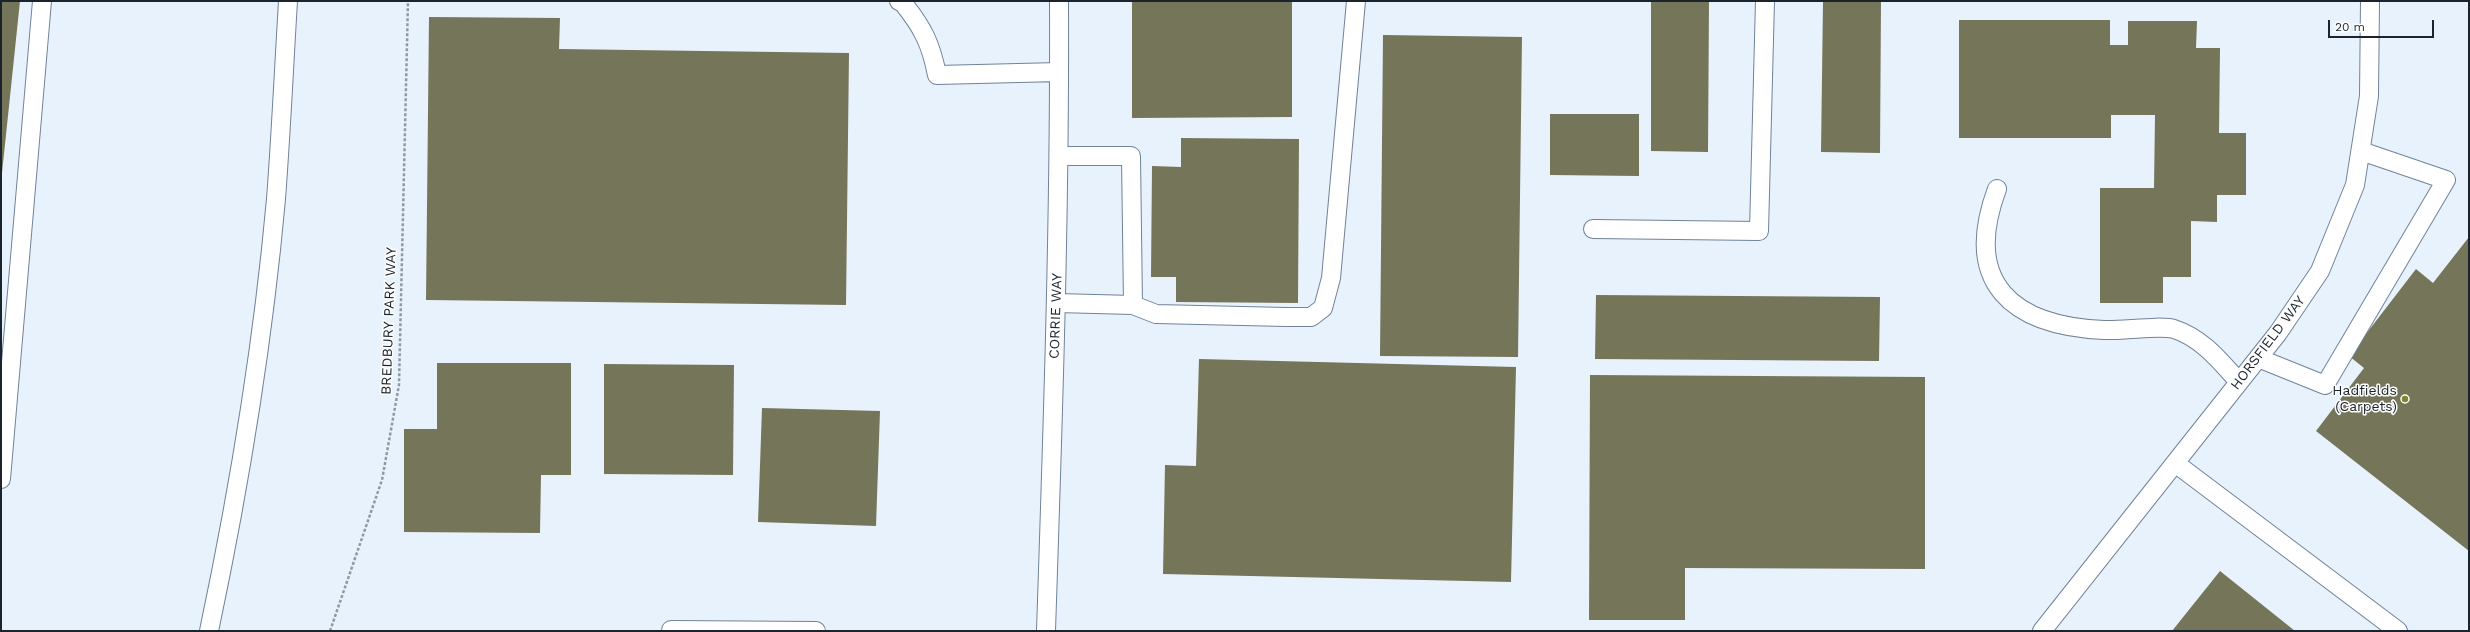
<!DOCTYPE html>
<style>
body{margin:0}
#map{position:relative;width:2470px;height:632px;overflow:hidden;background:#e8f2fc;font-family:"Work Sans",sans-serif}
canvas{display:block}
.frame{position:absolute;inset:0;border:2px solid #1b242d;pointer-events:none}
.scale{position:absolute;left:2328px;top:20px;width:106px;height:18px;box-sizing:border-box;border:2px solid #1b242d;border-top:0;padding-left:5px;font-size:12px;line-height:14px;white-space:nowrap;color:#1b242d;-webkit-text-stroke:3px #fefefe;paint-order:stroke}
</style>
<div id="map">
<canvas width="2470" height="632"></canvas>
<div class="frame"></div>
<div class="scale">20 m</div>
</div>
<script>
const ctx = document.querySelector('canvas').getContext('2d');
ctx.lineJoin = 'round';
function paint(path, color) { ctx.fillStyle = color; ctx.fill(path, 'evenodd'); }
function strokePath(path, color, width, dash) { ctx.strokeStyle = color; ctx.lineWidth = width; ctx.lineCap = dash ? 'butt' : 'round'; ctx.setLineDash(dash || []); ctx.stroke(path); }
function label(font, color, halo, rows, align = 'center') {
  ctx.font = font + ' "Work Sans",sans-serif'; ctx.lineWidth = 3; ctx.setLineDash([]); ctx.textBaseline = 'middle'; ctx.strokeStyle = halo; ctx.fillStyle = color; for (const [text, x, y, turn = 0] of rows) {
    ctx.save(); ctx.translate(x, y); ctx.rotate((+turn || 0) * Math.PI / 180); ctx.textAlign = isNaN(turn) ? turn : align; if (halo) ctx.strokeText(text, 0, 0); ctx.fillText(text, 0, 0); ctx.restore();
  }
}
const building = new Path2D(`
 M1 1H20L2 173H1Z
 M1132 1H1292V117L1132 118Z
 M1651 1H1709L1708 152 1651 151Z
 M1823 1H1881L1880 153 1821 152Z
 M429 17 560 18 559 49 849 53 846 305 426 300Z
 M1959 20H2110V45H2128V21H2197L2196 48H2220L2219 133H2246V195H2217V222L2191 221V277H2163V303H2100V188H2154L2155 115H2111V138H1959Z
 M1383 35 1522 37 1518 357 1380 356Z
 M1550 114H1639V176L1550 175Z
 M1181 138 1299 139 1298 303 1176 302V277H1151L1152 166 1181 167Z
 M2469 237V551L2316 431 2364 368 2349 356 2416 269 2433 283Z
 M1596 295 1880 297 1879 361 1595 359Z
 M1199 359 1516 367 1511 582 1163 574 1165 465 1196 466Z
 M437 363H571V475H541L540 533 404 532V429H437Z
 M604 364 734 365 733 475 604 474Z
 M1590 375 1925 377V569L1685 568V620H1589Z
 M762 408 880 411 876 526 758 522Z
 M2220 571 2295 631H2172Z`);
const path = new Path2D(`
 M330 631 382 480 399 385 408 1`);
const service = new Path2D(`
 M899 1 903 3C923 28 931 44 937 75L1059 72
 M1060 156H1131L1133 305
 M1997 189C1962 283 2012 326 2104 330 2121 331 2161 325 2174 329 2202 338 2220 361 2239 382
 M1593 229 1759 231 1765 1
 M1057 303 1133 305 1156 314 1286 317H1311L1323 308 1331 278 1356 1
 M2258 358 2325 385 2446 180 2361 151
 M2175 463 2398 631
 M1 479 42 1
 M671 630 816 631
 M209 631C239 489 263 344 276 199 281 133 284 67 288 1
 M1046 631C1053 421 1060 211 1059 1
 M2042 631 2278 333 2320 271 2355 185 2369 96 2370 1`);
const markers = [
 [2405,399,4,"#82832d"]
];
const streetNames = [
 ["CORRIE WAY",1056,316,-88],
 ["BREDBURY PARK WAY",389,321,-88],
 ["HORSFIELD WAY",2268,343,-53]
];
const poiNames = [
 ["Hadfields",2397,391],
 ["(Carpets)",2397,407]
];
paint(building, '#747559');
strokePath(service, '#6f839a', 20);
strokePath(path, '#8f99a2', 2.5, [3, 2]);
strokePath(service, '#fff', 18);
for (const [x, y, r, color] of markers) { const dot = new Path2D(); dot.arc(x, y, r, 0, 2 * Math.PI); ctx.fillStyle = color; ctx.fill(dot); strokePath(dot, '#fefefe', 1.5); }
label('14px', '#1b242d', '#fefefe', streetNames);
label('14px', '#1b242d', '#fefefe', poiNames, 'right');
</script>
